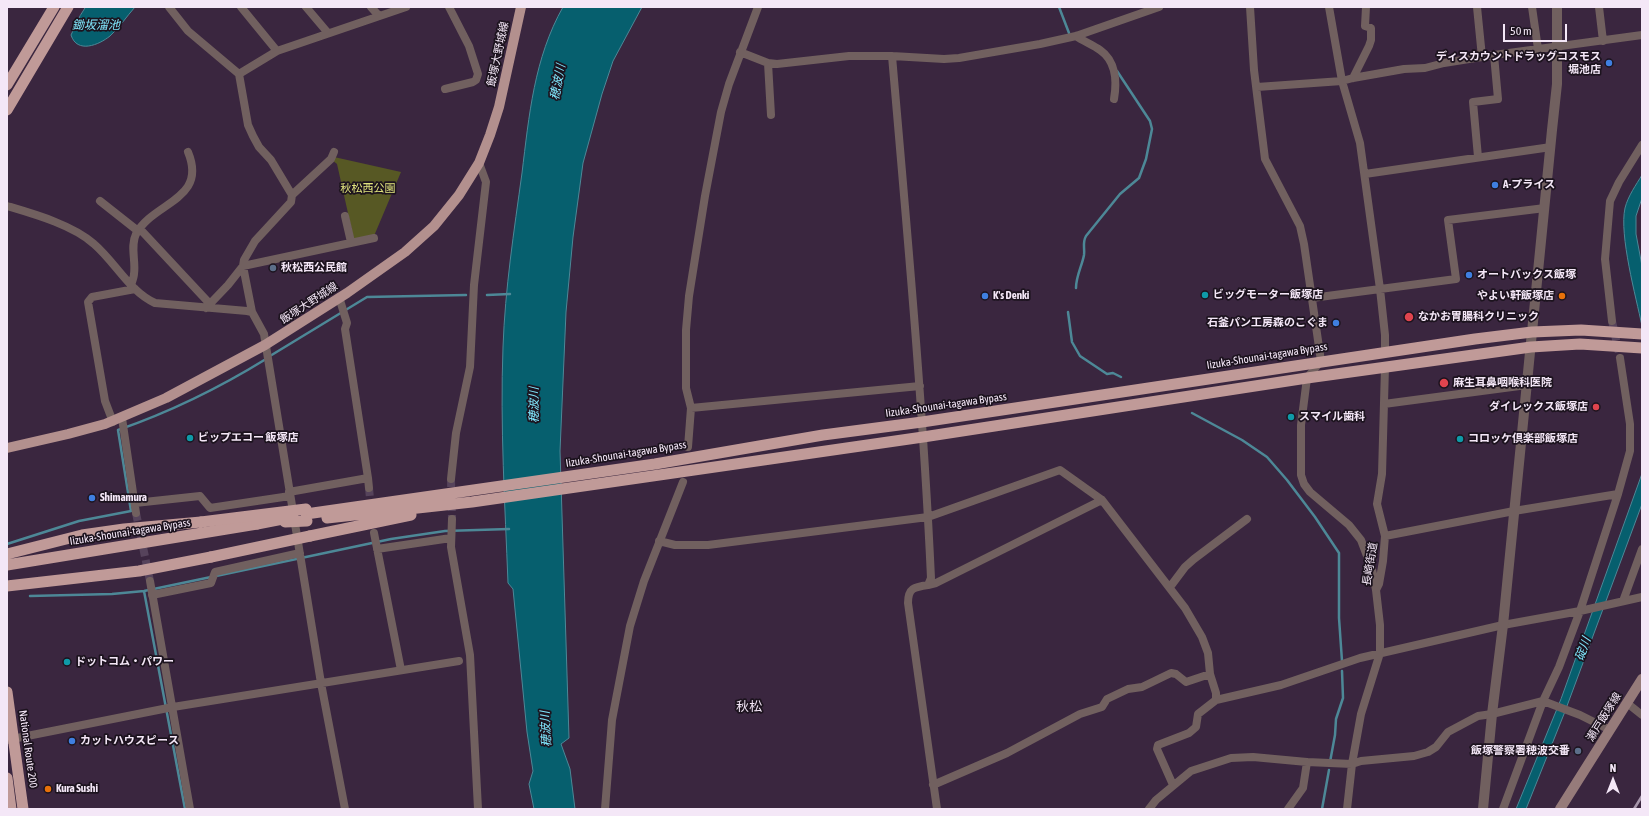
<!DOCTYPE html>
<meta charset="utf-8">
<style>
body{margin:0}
#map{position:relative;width:1649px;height:816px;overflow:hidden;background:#3a263f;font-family:"Asap Condensed",sans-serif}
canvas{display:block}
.frame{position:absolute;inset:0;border:8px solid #f4e7f7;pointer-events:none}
.north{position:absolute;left:1593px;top:760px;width:40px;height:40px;-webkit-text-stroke:3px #1c131e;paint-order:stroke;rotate:0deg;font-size:11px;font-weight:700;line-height:16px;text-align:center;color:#f4e7f7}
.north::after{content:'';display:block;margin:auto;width:14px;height:18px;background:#f4e7f7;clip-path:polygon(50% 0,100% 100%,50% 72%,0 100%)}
.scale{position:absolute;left:1503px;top:24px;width:64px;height:18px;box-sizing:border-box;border:2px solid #f4e7f7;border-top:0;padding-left:5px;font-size:12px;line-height:14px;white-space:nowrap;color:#f4e7f7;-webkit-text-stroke:3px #1c131e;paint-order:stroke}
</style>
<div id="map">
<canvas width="1649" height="816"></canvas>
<div class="frame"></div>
<div class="north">N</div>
<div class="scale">50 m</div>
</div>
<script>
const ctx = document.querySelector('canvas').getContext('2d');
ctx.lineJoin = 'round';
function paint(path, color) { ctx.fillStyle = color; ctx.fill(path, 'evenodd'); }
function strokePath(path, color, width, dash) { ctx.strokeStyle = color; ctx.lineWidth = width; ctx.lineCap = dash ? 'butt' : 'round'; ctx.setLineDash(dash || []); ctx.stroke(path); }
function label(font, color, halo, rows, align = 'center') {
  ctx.font = font + ' "Asap Condensed","Noto Sans JP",sans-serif'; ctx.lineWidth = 3.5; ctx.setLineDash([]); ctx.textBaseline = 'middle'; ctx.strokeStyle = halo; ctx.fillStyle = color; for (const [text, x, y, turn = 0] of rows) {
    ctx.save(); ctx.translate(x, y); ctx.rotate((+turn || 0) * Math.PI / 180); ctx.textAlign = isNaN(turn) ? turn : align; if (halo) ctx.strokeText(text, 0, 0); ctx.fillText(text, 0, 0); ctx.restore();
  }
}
const green = new Path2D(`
 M334 157 401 172 374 236 354 240 337 164 332 160Z`);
const water = new Path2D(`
 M86 7H135C127 16 119 28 110 36 99 45 77 54 71 35L80 16Z
 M563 7H642L613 61 602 94 583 163 573 237 566 312 560 451 569 738 561 744 570 769 575 809H534L529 784 533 771 527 732 513 589 508 583C505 505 500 426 503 347 505 289 514 231 522 173 529 116 534 58 563 7Z
 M1642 175V198L1636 216V234L1642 266V326C1636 297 1619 235 1625 208 1628 196 1636 185 1642 175Z
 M1642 474V504L1564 714 1526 809H1516L1561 699Z`);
const stream = new Path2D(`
 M1059 7 1069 33
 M1076 288C1076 276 1082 266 1084 255 1085 248 1082 243 1086 236L1120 194 1139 178 1146 159 1152 129 1150 121 1117 71
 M487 295 510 294
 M1068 312 1072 342 1080 356 1107 374 1113 373 1121 377
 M270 356 367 297 466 295
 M1192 413 1242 440 1267 457 1287 480 1315 517 1339 553V618L1342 661
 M7 544 79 521 131 511 118 430C170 412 219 388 266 359
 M216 576 391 539 445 531 509 529
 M144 591 185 809
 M30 596 112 594 144 591 211 577
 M1330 762 1335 735 1336 719 1343 698 1342 671
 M1322 809 1329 770`);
const minorTunnel = new Path2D(`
 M1612 321 1620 358
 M451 479 452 519
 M369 488 371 509
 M136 513 150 581`);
const minor = new Path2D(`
 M169 7 188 31 239 74 248 125 253 136 259 147 271 160 292 195 291 202 255 241 244 260 243 266 252 312 264 334 321 683 345 809
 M241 7 277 51
 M306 7 328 33
 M371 7 379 16
 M1250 7 1254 70 1265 159 1300 226 1304 244 1321 361 1307 378 1301 425V475L1304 484 1310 492 1349 525 1361 540 1372 569 1376 590
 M1329 7 1342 81 1360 143 1380 289 1385 335V352
 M1477 7 1482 57
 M1532 7 1538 49
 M1599 7 1603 41
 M1076 36C1083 41 1093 45 1100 50 1116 61 1117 82 1114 99
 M740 52 768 63 777 64 849 56H892L944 59 959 58 1040 44 1076 36 1159 7
 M892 56C907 230 923 404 931 578L928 585C914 587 908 588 908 603L937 809
 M768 63 771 115
 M239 74 277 51 406 7
 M1353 78 1369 46 1371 40V28L1365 26 1366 7
 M1257 87 1342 81 1353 78 1404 69 1425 68 1444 63 1494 55 1642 35
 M445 89 473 82 476 80 478 74 469 46 449 7
 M1478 157 1473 102 1498 99 1494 55
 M1365 174 1551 147
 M292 195 331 159 334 152
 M100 201 138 231
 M7 206C34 214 73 225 94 244 116 263 129 291 155 303L247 311 252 312
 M345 216 351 242
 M140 229 210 304
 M131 285C132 282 134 277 134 274 136 261 130 246 136 234 153 202 208 200 188 152
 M339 297 347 323 345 329 368 478
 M1312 298 1456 279 1448 220 1545 208
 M206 308 228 285 243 266 374 238
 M1612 321 1605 259 1610 201 1619 182 1642 145
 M1384 404 1527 385
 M691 408 920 386
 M122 418 136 513
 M113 422 105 401 88 302 92 297 135 289
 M688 447 691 408 686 388V330L689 296 705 196 721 112 729 84 758 7
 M451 479 456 433 470 367 474 285 486 182 479 163
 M289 492 368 478 369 488
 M135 503 200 496 210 508 290 496
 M452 519 451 547 470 655 478 809
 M374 533 401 670
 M1385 536 1514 511 1618 494
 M659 541 675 545H708L928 517 1060 470 1102 500 1185 608 1202 637 1208 653 1210 674 1216 693V700
 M377 549 451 538
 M150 581 190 809
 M928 585 936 583 1102 500
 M1170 587 1185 567 1194 559 1247 519
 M152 595 211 583 215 572 300 553
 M1623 601 1642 549
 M1627 703 1642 715
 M7 740 173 707 459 661
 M933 785 1007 753 1080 714 1102 707 1107 699 1128 689 1142 687 1171 673 1176 674 1186 682 1210 674
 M1173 785 1157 749 1158 745 1189 733 1196 727 1198 714 1216 700 1281 685 1360 658 1503 625 1580 611 1642 597
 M605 809 612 720 630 626 644 581 683 482
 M1149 809 1156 800 1191 771 1231 758 1253 757 1307 762 1352 764 1361 761 1414 756 1428 752 1436 747 1448 732 1478 716 1492 714 1543 701 1580 715 1610 730
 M1288 809 1303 788 1307 762
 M1347 809 1352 764 1361 714 1380 653V625L1376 590 1379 584 1383 561 1385 536 1377 504 1382 474 1385 367
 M1503 809 1543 701 1559 667 1580 611 1618 494 1630 451V424L1620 358`);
const tertiary = new Path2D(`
 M1483 809 1492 714 1503 625 1552 130 1557 84V7`);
const secondary = new Path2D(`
 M1560 809 1642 679`);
const primary = new Path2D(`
 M7 448 68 434 105 424 166 398 265 345 347 293 405 252 434 226 459 195 479 163 490 135 499 107 521 7`);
const trunk = new Path2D(`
 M7 85 54 7
 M7 110 68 7
 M306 514 655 464 823 435 922 422 1475 339 1532 332 1581 330 1642 334
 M327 518 472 502 923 437 1307 378 1531 347 1580 344 1642 348
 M310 536 411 515
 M7 554 82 535 124 529 201 522
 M7 565 257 524
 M7 586 139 571 211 557
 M7 692 23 809
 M7 778 11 809`);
const rail = new Path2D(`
 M1634 809 1642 796`);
const trunkBridge = new Path2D(`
 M201 522 306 509
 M285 522 307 521
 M257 524 293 517
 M211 557 310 536`);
const markers = [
 [1609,63,4,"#3f7fe0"],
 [1495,185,4,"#3f7fe0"],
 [273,268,4,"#5c6f8a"],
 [1469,275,4,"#3f7fe0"],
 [1205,295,4,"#0f9aa8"],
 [985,296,4,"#3f7fe0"],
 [1562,296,4,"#e8710a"],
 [1409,317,5,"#e0444e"],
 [1336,323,4,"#3f7fe0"],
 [1444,383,5,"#e0444e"],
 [1596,407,4,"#e0444e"],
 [1291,417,4,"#0f9aa8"],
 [190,438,4,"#0f9aa8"],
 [1460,439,4,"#0f9aa8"],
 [92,498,4,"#3f7fe0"],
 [67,662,4,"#0f9aa8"],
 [72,741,4,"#3f7fe0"],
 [1578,751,4,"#5c6f8a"],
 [48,789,4,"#e8710a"]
];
const streetNames = [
 ["飯塚大野城線",498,54,-78],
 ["飯塚大野城線",309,303,-33],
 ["Iizuka-Shounai-tagawa Bypass",1267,356,-9],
 ["Iizuka-Shounai-tagawa Bypass",946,405,-8],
 ["Iizuka-Shounai-tagawa Bypass",626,454,-9],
 ["Iizuka-Shounai-tagawa Bypass",130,532,-9],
 ["長崎街道",1370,564,-81],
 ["瀬戸飯塚線",1604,717,-58],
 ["National Route 200",28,749,82]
];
const poiNames = [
 ["ディスカウントドラッグコスモス",1601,57,"right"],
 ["堀池店",1601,70,"right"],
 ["A-プライス",1503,185],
 ["秋松西公民館",281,268],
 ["オートバックス飯塚",1477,275],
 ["ビッグモーター飯塚店",1213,295],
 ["K's Denki",993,296],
 ["やよい軒飯塚店",1554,296,"right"],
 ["なかお胃腸科クリニック",1418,317],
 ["石釜パン工房森のこぐま",1328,323,"right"],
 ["麻生耳鼻咽喉科医院",1453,383],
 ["ダイレックス飯塚店",1588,407,"right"],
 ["スマイル歯科",1299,417],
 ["ビップエコー 飯塚店",198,438],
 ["コロッケ倶楽部飯塚店",1468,439],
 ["Shimamura",100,498],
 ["ドットコム・パワー",75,662],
 ["カットハウスピース",80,741],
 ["飯塚警察署穂波交番",1570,751,"right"],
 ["Kura Sushi",56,789]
];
const parkNames = [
 ["秋松西公園",368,189]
];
const waterNames = [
 ["鋤坂溜池",96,25],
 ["穂波川",558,82,-79],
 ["穂波川",534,405,-90],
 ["碇川",1583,649,-70],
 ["穂波川",546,729,-93]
];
const quarterNames = [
 ["秋松",749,707]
];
paint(green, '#575824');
paint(water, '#065f6e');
strokePath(water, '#4d8897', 1);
strokePath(stream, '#4d8897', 2.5);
strokePath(minorTunnel, '#56435b', 8, [8, 4]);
strokePath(minor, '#71605f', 8);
strokePath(tertiary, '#71605f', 10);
strokePath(secondary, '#967b7a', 10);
strokePath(primary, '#b3908e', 10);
strokePath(trunk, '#c09a98', 11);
strokePath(rail, '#a696aa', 2.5);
strokePath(trunkBridge, '#c09a98', 11);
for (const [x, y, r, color] of markers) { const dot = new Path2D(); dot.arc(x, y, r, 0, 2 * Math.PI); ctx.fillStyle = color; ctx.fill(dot); strokePath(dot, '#1c131e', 1.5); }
label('11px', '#f4e7f7', '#1c131e', streetNames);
label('bold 11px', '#f4e7f7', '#1c131e', poiNames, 'left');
label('11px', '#e1e47e', '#1c131e', parkNames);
label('italic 12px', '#80e7fd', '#1c131e', waterNames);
label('13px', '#f4e7f7', '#1c131e', quarterNames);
</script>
